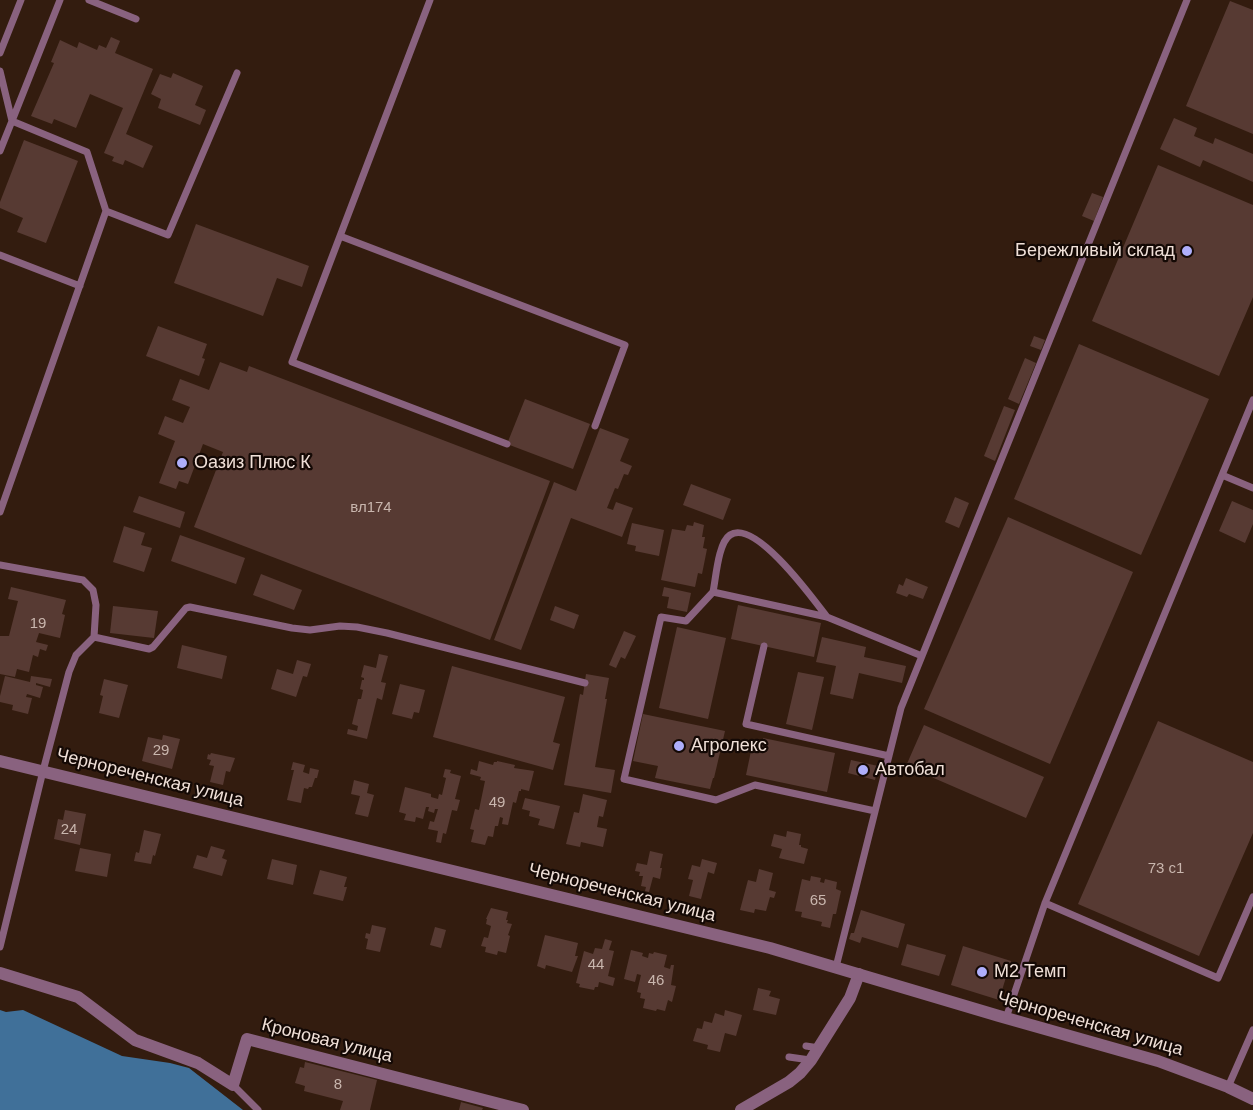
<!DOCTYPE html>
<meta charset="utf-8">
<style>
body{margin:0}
canvas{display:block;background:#331c0f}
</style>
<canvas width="1253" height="1110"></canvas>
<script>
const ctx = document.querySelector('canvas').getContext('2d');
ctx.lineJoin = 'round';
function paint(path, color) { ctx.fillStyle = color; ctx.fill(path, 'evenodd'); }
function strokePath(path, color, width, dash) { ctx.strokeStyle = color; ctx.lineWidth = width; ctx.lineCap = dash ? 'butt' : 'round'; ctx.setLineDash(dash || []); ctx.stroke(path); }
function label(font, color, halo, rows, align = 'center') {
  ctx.font = font + ' Arial,sans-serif'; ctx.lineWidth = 4.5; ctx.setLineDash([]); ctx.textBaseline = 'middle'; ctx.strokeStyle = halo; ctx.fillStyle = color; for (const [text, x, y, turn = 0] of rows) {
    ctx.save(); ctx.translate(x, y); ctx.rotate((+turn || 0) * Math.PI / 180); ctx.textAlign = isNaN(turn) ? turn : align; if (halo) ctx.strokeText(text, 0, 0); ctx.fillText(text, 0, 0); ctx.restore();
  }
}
const water = new Path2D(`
 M0 1010 6 1012 23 1010 122 1056 170 1063 189 1068 243 1110H0Z`);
const building = new Path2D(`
 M1230 1 1253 10V134L1186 106Z
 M111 37 120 41 115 53 153 69 126 134 153 146 143 168 125 160 123 165 112 161 114 157 104 153 123 108 90 94 76 128 54 119 52 124 31 116 54 63 51 62 60 40 77 48 79 42 97 50 99 45 106 48Z
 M173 73 203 86 195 105 206 110 200 125 158 108 161 99 151 94 160 74 171 78Z
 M1174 118 1197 128 1194 136 1213 144 1215 138 1253 154V182L1203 160 1200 167 1160 149Z
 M24 140 78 161 46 243 17 232 23 218 0 208V202Z
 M1158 165 1253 205V297L1219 376 1092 321Z
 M1092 193 1103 197 1094 221 1082 216Z
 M196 224 309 266 302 287 277 278 263 316 174 283Z
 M158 326 207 344 202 358 205 359 199 376 146 356Z
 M1034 336 1045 340 1041 350 1030 346Z
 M1079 344 1209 399 1141 555 1014 499Z
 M1025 358 1036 363 1019 404 1008 399Z
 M220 362 247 372 249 366 550 481 490 640 194 527 223 452 203 444 188 484 179 481 176 489 159 483 175 441 158 434 165 416 183 423 190 407 172 400 180 379 209 390Z
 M525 399 590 424 573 469 507 444Z
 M1004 406 1015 410 995 461 984 456Z
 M600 428 629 439 620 461 632 466 628 475 624 474 618 489 615 488 607 508 613 510 616 502 633 508 622 537 571 518 521 650 494 640 554 482 576 491Z
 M691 484 731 499 723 520 683 505Z
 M139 496 185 512 180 528 133 512Z
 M955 497 969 503 959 528 945 522Z
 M1232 501 1253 510V524L1245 543 1219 531Z
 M1008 517 1133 572 1050 764 924 709Z
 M694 522 704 525 702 537H705L703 548 707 549 702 574 698 573 695 587 661 580 672 529 685 531 687 525 693 526Z
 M632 523 664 530 659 556 635 551 636 546 627 544Z
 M124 526 145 533 141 545 152 548 144 572 113 562Z
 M180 535 245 558 236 584 171 561Z
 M261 574 302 590 294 610 253 595Z
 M906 578 928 587 923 599 909 594 907 597 896 593 899 584 903 586Z
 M11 587 66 600 62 614 65 615 60 638 39 633 36 642 48 645 46 651 40 649 38 657 33 655 29 672 17 669 15 677 0 674V636H9L18 601 8 599Z
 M664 587 691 593 687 612 667 608 669 597 662 596Z
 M738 605 821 623 814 657 731 639Z
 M113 606 158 611 154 638 110 633Z
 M555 606 579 615 574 629 550 620Z
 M677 627 726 638 708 719 659 708Z
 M624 631 636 636 625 659 621 657 616 668 609 665Z
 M822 637 866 647 864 657 906 666 902 683 859 673 853 699 830 694 836 666 816 662Z
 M182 645 227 656 222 679 177 668Z
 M379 654 388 656 381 682 386 683 382 700 377 698 367 739 347 734 348 729 357 731 358 726 352 724 358 699H361L363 690 360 689 362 680H364V678L361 677 364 665 376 668Z
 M297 660 311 664 307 677 303 676 296 697 271 689 277 669 293 674Z
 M452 666 565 697 553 742 560 744 553 770 433 737Z
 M798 672 824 677 812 730 786 724Z
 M586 674 609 678 605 699H607L595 767 615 770 611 793 564 785 580 694 583 695Z
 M5 676 30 682 31 676 52 679 50 687 36 683V685L43 687 40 698 27 694 26 697 32 698 28 714 12 710 13 705 0 702V696Z
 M104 679 128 685 119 718 99 713 103 696 100 695Z
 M400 684 425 690 419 713 414 712 412 719 392 714Z
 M643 714 725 731 714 778H713L710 789 655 778 658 766 633 761Z
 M1158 721 1253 762V833L1199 956 1078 904Z
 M924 725 1044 777 1026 818 906 766Z
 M163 735 180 739 172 769 142 761 148 737 162 740Z
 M763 738 835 753 827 792 746 775 751 751 759 753Z
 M211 753 235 758 230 772 226 771 223 785 210 782 214 766 209 765 211 760 207 759 208 754 210 755Z
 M851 760 878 766 875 780 848 773Z
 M479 761 493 765 494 762H497V761L515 765 514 768 534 771 529 791 521 789V791H519L516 803 513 802 508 825 502 824 503 818 500 817 498 826H495L493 837 488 836 485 845 471 842 474 830 470 829 475 809 479 810 485 781 480 780 481 777 470 774 471 769 477 771Z
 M293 762 305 765 303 772 309 774 310 768 319 770 317 778H315L312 787H309L308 789 304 788 301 803 287 800 294 770H291Z
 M445 769 451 770 450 773 461 776 455 799 460 800 457 811 452 810 446 834 443 833 441 843 436 842 438 831 428 829 430 821 434 822 438 809H435L434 813 428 811 429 807H426L423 819 416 817 415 822 404 820 406 814 399 812 405 787 431 794V797L438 799 439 794 442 795 446 778 443 777Z
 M354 780 369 784 367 793 374 795 368 817 355 814 360 796 351 794Z
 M583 794 607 800 603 817 599 816 597 827 607 829 603 847 581 842 580 847 566 844 574 812 579 813Z
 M525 798 560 806 554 829 538 825 540 819 529 816 530 811 522 809Z
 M65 810 86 814 80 845 54 839 58 819 63 820Z
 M144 830 161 834 155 856 153 855 151 864 134 861 136 852 139 853Z
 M787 831 801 834 799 845H801V847L808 849 804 864 779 858 782 849 771 846 774 834 786 837Z
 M211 846 225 850 222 858 227 860 222 876 193 868 197 855 207 858Z
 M80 848 111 854 107 877 75 871Z
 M650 851 663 854 660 868H662L660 879 653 877 649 892 645 891 646 887 641 886 643 876H639L640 872 635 871 637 863 647 865Z
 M272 859 297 865 293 885 267 879Z
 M702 859 717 863 714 874 708 872 701 899 689 896 693 880 688 879 692 865 700 867Z
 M759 869 773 873 769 890 776 892 774 898 770 897 766 911 755 909 754 913 740 910 748 880 756 882Z
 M320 870 347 877 344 887H347L343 901 313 894Z
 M811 876 821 878 820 882 824 883 825 879 837 882 836 889 841 891 836 914H833L830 928 821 926 822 922 801 917 802 912 795 911 802 879 810 881Z
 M491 908 508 912 506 920H508L507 923 512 924 508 935 510 936 506 953 498 951 497 955 485 952 486 947 481 946 484 937 488 938 491 926 486 924 487 919H486Z
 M861 910 905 924 898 948 862 937 860 943 849 939 851 933H854Z
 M372 925 386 928 380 952 366 949 368 939 365 938 366 933 370 934Z
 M435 927 446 930 441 948 430 945Z
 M545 935 578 943 575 956H578L572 972 546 965 545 969 537 966Z
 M605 939 612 941 609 950 614 951 608 976 615 978 613 986 599 982 598 987H595L594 990 579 987 580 984 576 983 584 951 593 954 595 948 602 949Z
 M907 944 946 955 939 976 901 965Z
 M963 946 1011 961 999 1000 951 985Z
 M631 950 643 953 642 956 648 958 649 953 653 954 654 952 667 955 664 967 670 969 671 965H674L671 985 676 986 672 1002 668 1000 665 1011 657 1009 656 1011 643 1008 645 999 640 998 641 993 637 992 641 975 637 974 635 982 624 979Z
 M758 988 771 991 769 996 780 999 776 1015 753 1010Z
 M725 1010 742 1015 736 1036 725 1033 720 1052 707 1049 708 1045 693 1041 697 1028 702 1029 704 1021 712 1023 715 1013 724 1016Z
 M305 1062 377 1080 370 1110H340L343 1101 304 1091 305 1086 295 1083 300 1067 304 1068Z
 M461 1102 483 1108 482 1110H459Z`);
const service = new Path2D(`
 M89 0 136 19
 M430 0 340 236 625 345 595 426
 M0 53 21 0
 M0 71 12 121 0 151
 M106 211 168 235 237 73
 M340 236 292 362 507 444
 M0 255 80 286
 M1222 475 1253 488
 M0 512 106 211 87 152 12 121 60 0
 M0 565 83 580 93 590 96 605 94 637 76 655 69 672 43 771 0 947
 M713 592C716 578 718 543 730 535 755 518 814 600 827 617
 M94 637 149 649 153 647 186 608 190 607 292 628 310 630 340 626 357 627 387 633 585 683
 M764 646 746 724 889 756
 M875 811 755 785 716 800 624 779 661 617 686 621 713 592 827 617 922 656
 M1045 903 1218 978 1253 897
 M836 967 901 708 1187 0
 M1006 1018 1045 903 1253 400
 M806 1046 819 1048
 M789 1057 810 1060
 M233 1085 258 1110
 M1228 1087 1253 1030`);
const minor = new Path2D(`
 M0 973 78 997 135 1040 198 1063 233 1085 247 1039 523 1110
 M741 1110 789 1082 800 1073 811 1060 850 998 859 974`);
const tertiary = new Path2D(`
 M0 761 770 948 999 1016 1158 1061 1228 1087 1253 1099`);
const markers = [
 [1187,251,6,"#aeaefb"],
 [182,463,6,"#aeaefb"],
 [679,746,6,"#aeaefb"],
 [863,770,6,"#aeaefb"],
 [982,972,6,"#aeaefb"]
];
const numberNames = [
 ["вл174",371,508],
 ["19",38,624],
 ["29",161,751],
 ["49",497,803],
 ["24",69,830],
 ["73 с1",1166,869],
 ["65",818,901],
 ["44",596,965],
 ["46",656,981],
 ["8",338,1085]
];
const poiNames = [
 ["Бережливый склад",1175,251,"right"],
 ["Оазиз Плюс К",194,463],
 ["Агролекс",691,746],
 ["Автобал",875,770],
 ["М2 Темп",994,972]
];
const streetNames = [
 ["Чернореченская улица",150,778,14],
 ["Чернореченская улица",622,893,14],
 ["Чернореченская улица",1090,1024,16],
 ["Кроновая улица",327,1041,14]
];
paint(water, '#407099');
paint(building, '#573a33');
strokePath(service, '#89627f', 7);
strokePath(minor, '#89627f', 12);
strokePath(tertiary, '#89627f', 12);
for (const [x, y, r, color] of markers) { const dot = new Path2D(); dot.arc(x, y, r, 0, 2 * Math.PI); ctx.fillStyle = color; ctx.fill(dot); strokePath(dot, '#140905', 2); }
label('15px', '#c9b6ae', null, numberNames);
label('18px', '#efdfd7', '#140905', poiNames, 'left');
label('18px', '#efdfd7', '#140905', streetNames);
</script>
